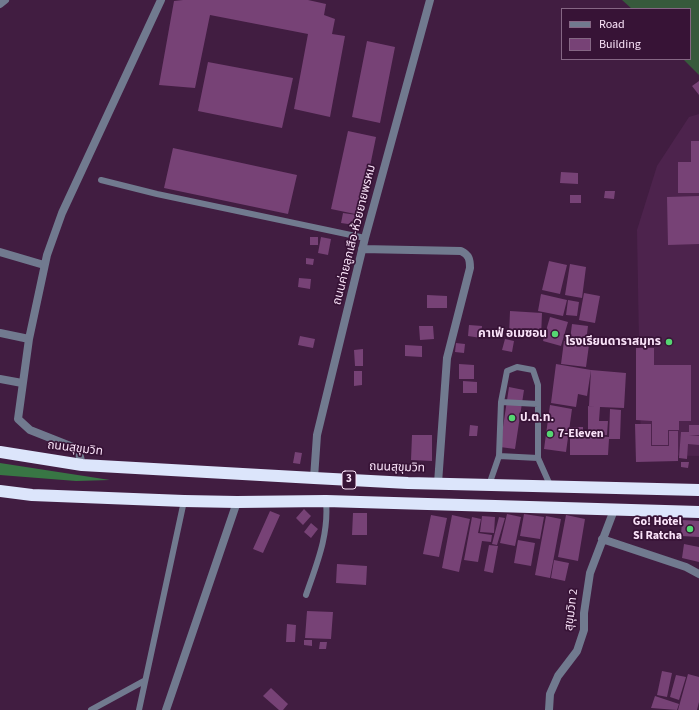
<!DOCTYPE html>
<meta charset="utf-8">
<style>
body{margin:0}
#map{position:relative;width:699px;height:710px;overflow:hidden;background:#411d41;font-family:"Source Sans 3",sans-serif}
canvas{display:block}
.legend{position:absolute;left:561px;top:8px;width:130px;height:52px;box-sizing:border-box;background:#371336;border:1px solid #856684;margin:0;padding:5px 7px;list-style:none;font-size:12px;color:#fae3f9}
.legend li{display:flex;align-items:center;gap:8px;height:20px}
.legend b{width:20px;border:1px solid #856684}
</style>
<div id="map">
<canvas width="699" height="710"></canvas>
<ul class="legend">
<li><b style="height:5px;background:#717a8f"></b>Road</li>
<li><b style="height:11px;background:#774276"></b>Building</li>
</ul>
</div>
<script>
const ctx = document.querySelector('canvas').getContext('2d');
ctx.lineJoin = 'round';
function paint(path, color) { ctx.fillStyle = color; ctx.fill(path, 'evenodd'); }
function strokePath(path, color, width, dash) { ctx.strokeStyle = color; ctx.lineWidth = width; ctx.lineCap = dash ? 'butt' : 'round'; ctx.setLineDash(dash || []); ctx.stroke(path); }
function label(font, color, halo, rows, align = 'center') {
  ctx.font = font + ' "Source Sans 3","Noto Sans Thai",sans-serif'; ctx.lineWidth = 3.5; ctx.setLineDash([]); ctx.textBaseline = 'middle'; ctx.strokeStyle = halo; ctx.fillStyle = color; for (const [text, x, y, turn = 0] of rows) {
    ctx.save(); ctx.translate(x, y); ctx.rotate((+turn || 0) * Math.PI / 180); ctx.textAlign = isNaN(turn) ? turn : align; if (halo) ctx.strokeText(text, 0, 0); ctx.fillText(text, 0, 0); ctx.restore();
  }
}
const built = new Path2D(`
 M699 114V456L641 455 637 230 657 166 689 117Z`);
const green = new Path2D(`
 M622 0H699V75L683 59H690V9H632Z`);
const forest = new Path2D(`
 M0 463 110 480 76 481 0 475Z`);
const building = new Path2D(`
 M183 0H308L326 4 324 15 335 19 332 34 345 36 330 117 294 109 308 34 210 15 195 88 159 85 174 1Z
 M367 41 395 47 380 123 352 117Z
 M208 62 293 78 282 128 198 111Z
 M699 81V95L692 86Z
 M348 131 376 137 360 215 331 209Z
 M691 141H699V193H678V162H691Z
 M173 148 297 175 288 214 164 188Z
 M561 172 578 173V184L560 183Z
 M605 191H615L614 199 604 198Z
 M570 195H581V203H570Z
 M699 196V244L668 245 667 197Z
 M343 213 357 215 355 225 341 223Z
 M310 237H318V245H310Z
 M321 237 331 239 328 255 318 253Z
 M306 258 314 259 313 265 306 264Z
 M549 261 567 265 560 294 542 290Z
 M570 264 586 267 582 298 565 295Z
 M299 278 311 279 310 289 298 287Z
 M584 293 600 296 595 323 579 320Z
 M541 294 567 300 563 316 538 311Z
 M427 295 447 296V308H427Z
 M568 300 579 302 577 316 566 315Z
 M510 311 542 313 541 338 509 336Z
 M550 317 568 322 561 346 543 341Z
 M572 324 588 326 586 342 570 340Z
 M469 325 482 326 481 338 468 336Z
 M419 326H433L434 339 420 340Z
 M300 336 315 339 313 348 298 345Z
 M505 339 514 341 512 352 502 350Z
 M564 341 589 345 586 367 561 364Z
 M456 343 465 344 464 353 455 352Z
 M405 345 422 346V357L405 356Z
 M636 348H654V365H691V421H679V430H668V445H652V421L636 420Z
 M363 349V366H355L354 350Z
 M459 364 474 365V379H459Z
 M556 364 591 370 587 396 578 394 576 407 551 403Z
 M591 370 626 373 624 408 600 407 599 421H608L607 435H588V406L595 407 589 406Z
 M354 371H362V385L354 386Z
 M463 381 477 382V393H463Z
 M509 387 524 390 515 449 500 447Z
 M550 405 572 409 566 452 544 449Z
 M610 409 621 410 620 439H609L608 455H570V427H583V436L609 437Z
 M635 424H651V446H669V431H678V461L636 462Z
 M470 425 478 426 477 436H469Z
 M689 425H699V435H689Z
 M681 432H689V435L699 436V445L688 444 687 459 679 458Z
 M412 435H432V461L411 460Z
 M295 452 302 453 300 464 293 463Z
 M681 462H689L688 468 681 467Z
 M304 509 311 516 303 525 296 518Z
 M270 511 280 515 263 553 253 549Z
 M353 513H367V535H352Z
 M507 514 521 517 515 546 500 543Z
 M524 514 544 517 540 539 520 536Z
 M431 515 447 518 439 557 423 554Z
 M452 515 470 519 459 572 442 568Z
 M566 515 585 519 578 561 558 557Z
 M482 516 495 517 494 533 480 532Z
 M546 516 561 519 550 578 535 575Z
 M472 517 481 519 478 533 492 535 491 542 482 541 478 562 464 560Z
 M499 517 505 518 497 545 492 544Z
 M682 520 699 521V537L681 536Z
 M311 523 318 529 311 538 304 532Z
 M518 540 535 543 531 566 514 563Z
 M684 544 699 547V562L682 558Z
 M489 545 498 546 493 573 484 571Z
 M554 560 569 563 565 581 551 578Z
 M337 564 367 566 366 585 336 583Z
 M307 611 333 612 331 639 305 638Z
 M287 624 296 625 295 642H286Z
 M304 640H312V646L304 645Z
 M320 642H327L326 649H319Z
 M662 671 672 673 667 697 657 695Z
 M688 674 699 677V702L697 710H678Z
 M676 675 686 677 679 700 670 697Z
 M271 688 288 704 283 710H279L263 696Z
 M655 696 679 704 677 710 651 708Z`);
const lane = new Path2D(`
 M101 180 157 194 365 238
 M501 402 507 371 517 367 533 370 538 385V404
 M499 456 538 458
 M489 485 499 456 501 402 538 404V458L550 485
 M306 595C317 563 329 535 326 501
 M91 710 144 681
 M139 710 184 501`);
const street = new Path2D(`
 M0 4 5 0
 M362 249 461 251C469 255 470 259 470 268L447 358 438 483
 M0 252 44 265
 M0 333 29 339
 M0 379 22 383
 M82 465 78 449 30 430 18 419 29 339 47 255 62 213 161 0
 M314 478 317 435 365 238 430 0
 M602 539 686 567 699 574
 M166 710 237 502
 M549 710 550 694 558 676 577 651 584 630V613L590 573 614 510`);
const highway = new Path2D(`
 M0 452 82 465 314 478 408 483 699 490
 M0 491 32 495 184 501 237 502 326 501 699 512`);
const markers = [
 [555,334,4,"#55d672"],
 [669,342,4,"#55d672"],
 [512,418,4,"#55d672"],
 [550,434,4,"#55d672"],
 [690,529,4,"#55d672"]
];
const shields = [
 [349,480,14]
];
const shieldNames = [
 ["3",349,480]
];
const streetNames = [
 ["ถนนค่ายลูกเสึอ-ห้วยยายพรหม",355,235,-76],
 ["ถนนสุขุมวิท",75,449,7],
 ["ถนนสุขุมวิท",397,468,2],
 ["สุขุมวิท 2",572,610,-83]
];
const poiNames = [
 ["คาเฟ่ อเมซอน",547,334],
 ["โรงเรียนดาราสมุทร",661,342],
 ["ป.ต.ท.",520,418,"left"],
 ["7-Eleven",558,434,"left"],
 ["Go! Hotel",682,522],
 ["Si Ratcha",682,536]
];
paint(built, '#4d234d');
paint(green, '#375a3c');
paint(forest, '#387644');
paint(building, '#774276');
strokePath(lane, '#717a8f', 6);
strokePath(street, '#717a8f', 8);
strokePath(highway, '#dce5fb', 12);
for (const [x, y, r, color] of markers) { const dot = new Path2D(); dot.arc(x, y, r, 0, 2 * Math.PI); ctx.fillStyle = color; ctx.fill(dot); strokePath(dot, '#371336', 1.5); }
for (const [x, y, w] of shields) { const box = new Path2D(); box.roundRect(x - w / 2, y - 9, w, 18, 3); ctx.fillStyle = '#371336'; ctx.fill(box); strokePath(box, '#fae3f9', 1); }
label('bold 11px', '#fae3f9', null, shieldNames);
label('12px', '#fae3f9', '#371336', streetNames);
label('bold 12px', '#fae3f9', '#371336', poiNames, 'right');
</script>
